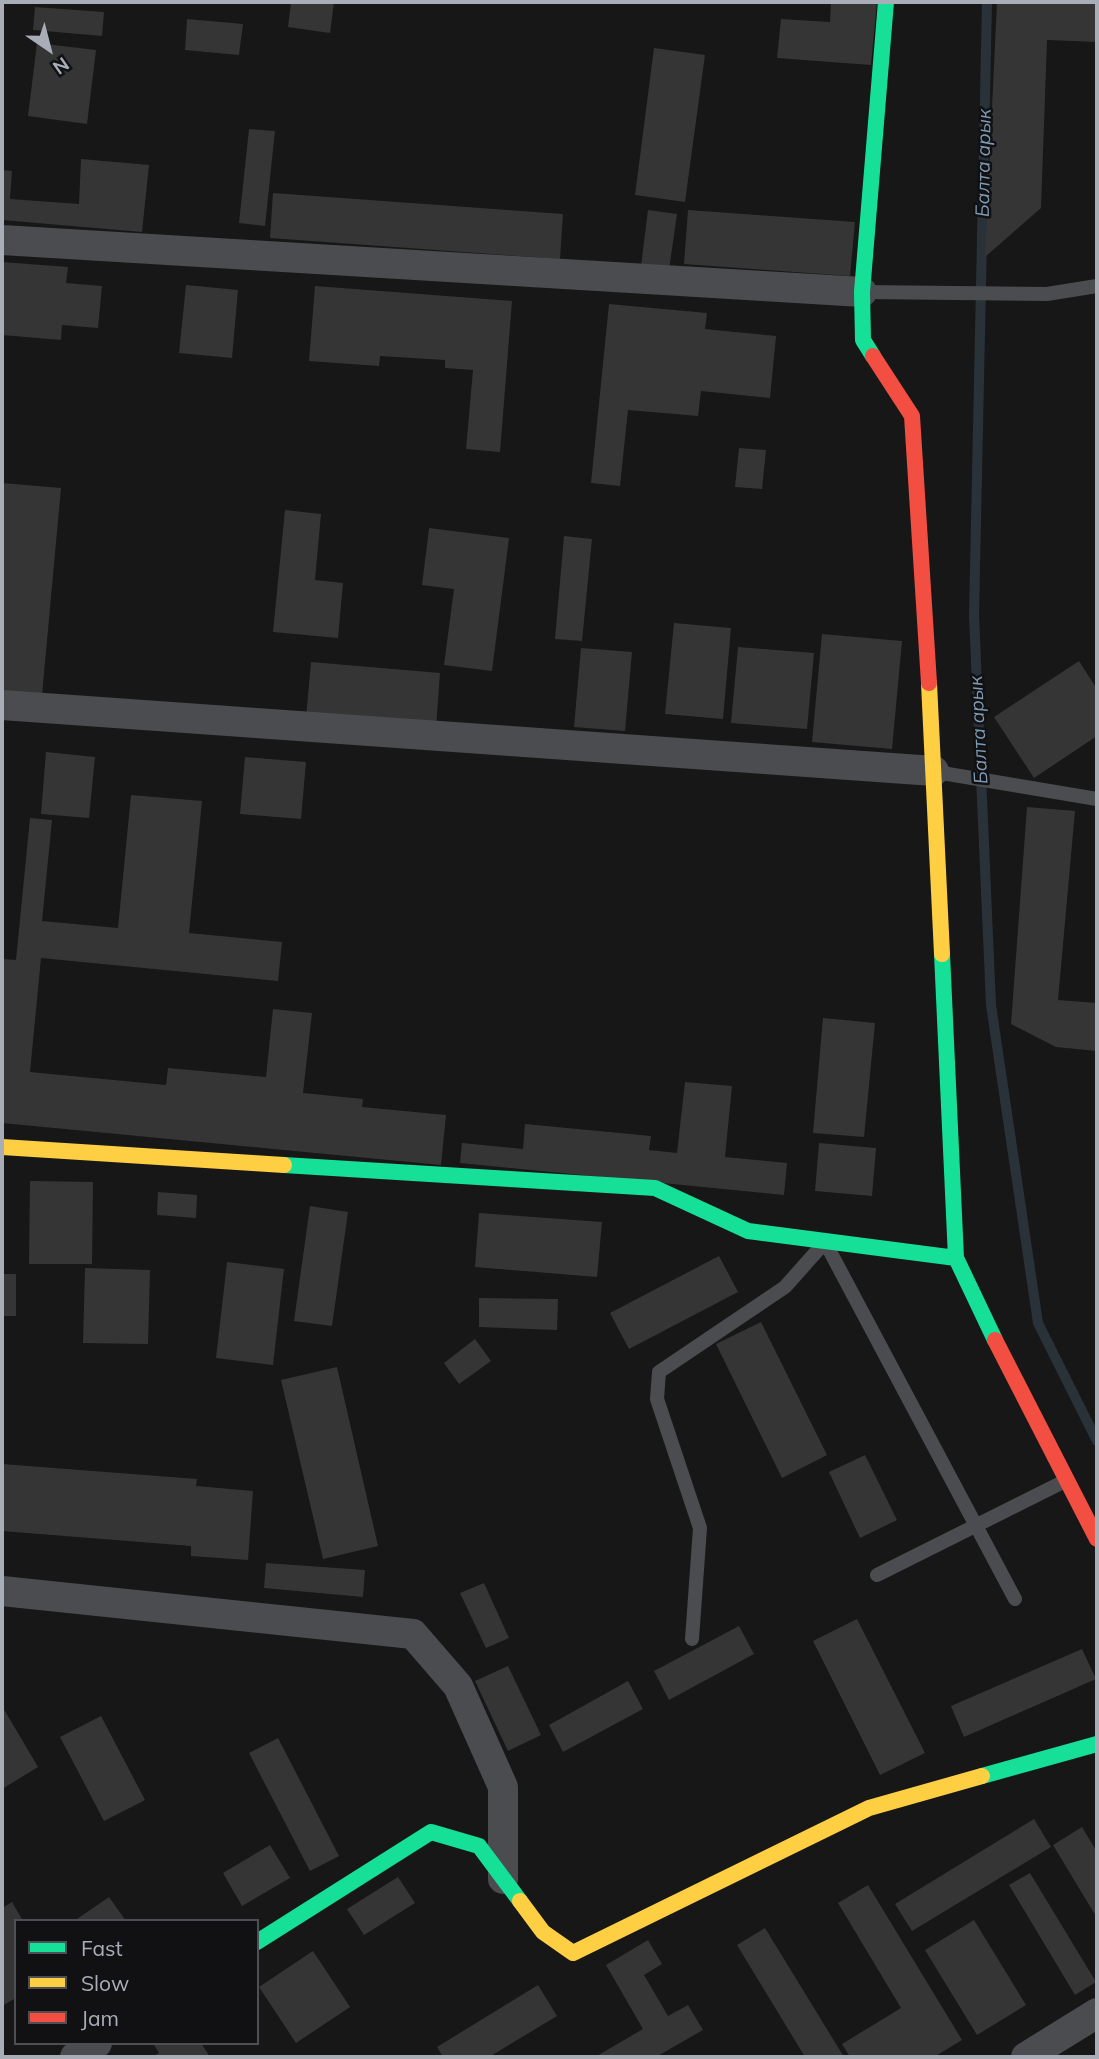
<!DOCTYPE html>
<meta charset="utf-8">
<style>
body{margin:0}
#map{position:relative;width:1099px;height:2059px;overflow:hidden;background:#171717;font-family:Mulish,sans-serif}
canvas{display:block}
.frame{position:absolute;inset:0;border:4px solid #a8adb8;pointer-events:none}
.legend{position:absolute;left:14px;top:1919px;width:245px;height:126px;box-sizing:border-box;background:#111113;border:2px solid #4d4f55;margin:0;padding:9px 12px;list-style:none;font-size:21px;color:#a8adb8}
.legend li{display:flex;align-items:center;gap:14px;height:35px}
.legend b{width:35px;border:2px solid #4d4f55}
.north{position:absolute;left:14px;top:14px;width:70px;height:70px;-webkit-text-stroke:5px #111113;paint-order:stroke;rotate:145deg;font-size:19px;font-weight:700;line-height:28px;text-align:center;color:#a8adb8}
.north::after{content:'';display:block;margin:auto;width:24px;height:32px;background:#a8adb8;clip-path:polygon(50% 0,100% 100%,50% 72%,0 100%)}
</style>
<div id="map">
<canvas width="1099" height="2059"></canvas>
<div class="frame"></div>
<ul class="legend">
<li><b style="height:9px;background:#16e098"></b>Fast</li>
<li><b style="height:9px;background:#ffcf43"></b>Slow</li>
<li><b style="height:9px;background:#f24e42"></b>Jam</li>
</ul>
<div class="north">N</div>
</div>
<script>
const ctx = document.querySelector('canvas').getContext('2d');
ctx.lineJoin = 'round';
function strokePath(path, color, width, dash) { ctx.strokeStyle = color; ctx.lineWidth = width; ctx.lineCap = dash ? 'butt' : 'round'; ctx.setLineDash(dash || []); ctx.stroke(path); }
function paint(path, color) { ctx.fillStyle = color; ctx.fill(path, 'evenodd'); }
function label(font, color, halo, rows, align = 'center') {
  ctx.font = font + ' Mulish,sans-serif'; ctx.lineWidth = 5; ctx.setLineDash([]); ctx.textBaseline = 'middle'; ctx.strokeStyle = halo; ctx.fillStyle = color; for (const [text, x, y, turn = 0] of rows) {
    ctx.save(); ctx.translate(x, y); ctx.rotate((+turn || 0) * Math.PI / 180); ctx.textAlign = isNaN(turn) ? turn : align; if (halo) ctx.strokeText(text, 0, 0); ctx.fillText(text, 0, 0); ctx.restore();
  }
}
const stream = new Path2D(`
 M987 2 974 616 991 1005 1038 1323 1097 1441`);
const building = new Path2D(`
 M291 2H334L330 33 288 27Z
 M831 2H877L871 65 777 58 781 19 830 22Z
 M997 2H1097V42L1047 40 1041 208 985 257Z
 M35 7 104 12 102 36 33 30Z
 M187 19 243 24 239 55 185 50Z
 M37 43 96 50 87 124 28 116Z
 M654 48 705 55 685 202 635 195Z
 M249 129 275 131 265 226 239 223Z
 M81 159 149 165 142 232 2 220V170L12 171 10 199 79 204Z
 M273 193 563 214 560 259 270 238Z
 M648 210 677 214 669 270 641 266Z
 M688 210 855 222 850 276 684 264Z
 M2 262 68 267 66 283 102 286 98 328 62 325 61 340 2 335Z
 M186 285 238 290 232 358 179 353Z
 M315 286 512 301 500 452 466 449 473 370 445 368V360L380 356 379 366 309 361Z
 M609 304 707 313 705 329 776 336 770 398 701 391 698 416 628 410 620 486 591 483Z
 M739 448 766 450 762 489 735 487Z
 M2 483 61 488 42 695 2 692Z
 M285 510 321 514 315 580 343 583 338 638 273 632Z
 M429 528 509 538 492 671 444 665 454 589 422 585Z
 M564 536 592 539 582 641 555 639Z
 M674 623 731 628 723 719 665 714Z
 M822 634 902 641 892 749 812 742Z
 M738 647 814 653 807 729 731 723Z
 M581 648 632 652 625 731 574 727Z
 M1079 661 1097 689V736L1034 778 994 717Z
 M311 662 440 673 436 728 306 717Z
 M46 752 95 757 89 818 41 814Z
 M245 757 306 762 301 819 240 814Z
 M131 795 202 801 189 933 282 942 278 981 41 958 30 1072 166 1085 168 1068 266 1077 273 1009 312 1013 303 1093 363 1099 362 1107 446 1115 441 1165 2 1123V959L16 960 30 818 52 820 42 921 118 928Z
 M1027 807 1075 811 1058 1000 1097 1003V1051L1056 1047 1011 1024Z
 M823 1018 875 1023 864 1137 813 1133Z
 M685 1082 732 1086 725 1157 787 1163 784 1195 460 1163 462 1143 523 1149 525 1124 651 1136 649 1150 677 1153Z
 M819 1143 876 1148 872 1196 815 1191Z
 M30 1181 93 1182 92 1264H29Z
 M158 1192 197 1195 196 1218 157 1215Z
 M310 1206 348 1212 332 1326 294 1321Z
 M479 1213 602 1222 597 1277 475 1267Z
 M719 1256 738 1292 629 1349 610 1313Z
 M227 1262 284 1269 273 1365 216 1358Z
 M85 1268 150 1270 148 1344 83 1343Z
 M2 1274H16V1316H2Z
 M479 1298 558 1299 557 1330 479 1327Z
 M761 1322 827 1455 782 1478 716 1344Z
 M475 1339 491 1361 459 1384 444 1363Z
 M337 1367 378 1546 323 1559 281 1380Z
 M865 1455 897 1520 860 1538 829 1472Z
 M2 1464 197 1479 196 1486 253 1491 248 1560 191 1556V1546L2 1531Z
 M266 1563 365 1570 363 1597 264 1588Z
 M484 1583 509 1638 486 1648 460 1593Z
 M857 1619 925 1753 880 1775 813 1641Z
 M739 1626 754 1654 669 1700 654 1671Z
 M1082 1649 1096 1679 964 1737 951 1706Z
 M508 1666 541 1735 508 1751 475 1681Z
 M628 1681 643 1709 563 1752 549 1725Z
 M2 1706 38 1767 2 1789Z
 M101 1716 145 1800 104 1821 60 1737Z
 M278 1738 339 1856 310 1871 249 1753Z
 M1034 1819 1051 1847 912 1931 895 1904Z
 M1082 1827 1097 1852V1918L1053 1845Z
 M270 1845 290 1878 242 1906 223 1873Z
 M1030 1873 1096 1982 1075 1995 1009 1885Z
 M398 1877 415 1903 364 1935 347 1909Z
 M868 1885 962 2040 934 2057H850L842 2044 901 2008 838 1903Z
 M109 1897 126 1921H74Z
 M12 1902 23 1921H16V1998L2 2006V1908Z
 M974 1920 1026 2005 977 2035 925 1950Z
 M765 1928 844 2057H805L737 1945Z
 M648 1940 662 1964 644 1975 668 2016 688 2005 703 2030 656 2057H595L643 2029 606 1965Z
 M313 1951 350 2007 296 2043 259 1987Z
 M538 1985 557 2016 489 2057H443L437 2047Z
 M153 2043H201L210 2057H152L159 2053Z`);
const lane = new Path2D(`
 M863 292 1047 294 1097 286
 M936 772 1097 799
 M877 1575 1065 1481
 M692 1639 700 1528 657 1399 659 1372 785 1287 825 1242 1015 1599`);
const street = new Path2D(`
 M2 240 862 292
 M2 705 934 771
 M2 1591 413 1634 458 1686 503 1787V1879
 M75 2057 97 2043
 M1026 2057 1097 2013`);
const fast = new Path2D(`
 M873 356 863 340 862 292 886 2
 M942 954 956 1258 995 1340
 M284 1165 655 1188 748 1231 956 1258
 M982 1776 1097 1744
 M257 1942 431 1832 479 1846 520 1901`);
const slow = new Path2D(`
 M929 683 942 954
 M2 1147 284 1165
 M520 1901 543 1932 573 1953 869 1808 982 1776`);
const jam = new Path2D(`
 M873 356 912 416 929 683
 M995 1340 1097 1539`);
const waterNames = [
 ["Балта арык",984,163,-89],
 ["Балта арык",979,730,-93]
];
strokePath(stream, '#2a3239', 10);
paint(building, '#353536');
strokePath(lane, '#4b4c50', 14);
strokePath(street, '#4b4c50', 30);
strokePath(fast, '#16e098', 16);
strokePath(slow, '#ffcf43', 16);
strokePath(jam, '#f24e42', 16);
label('italic 19px', '#7f9bb3', '#111113', waterNames);
</script>
